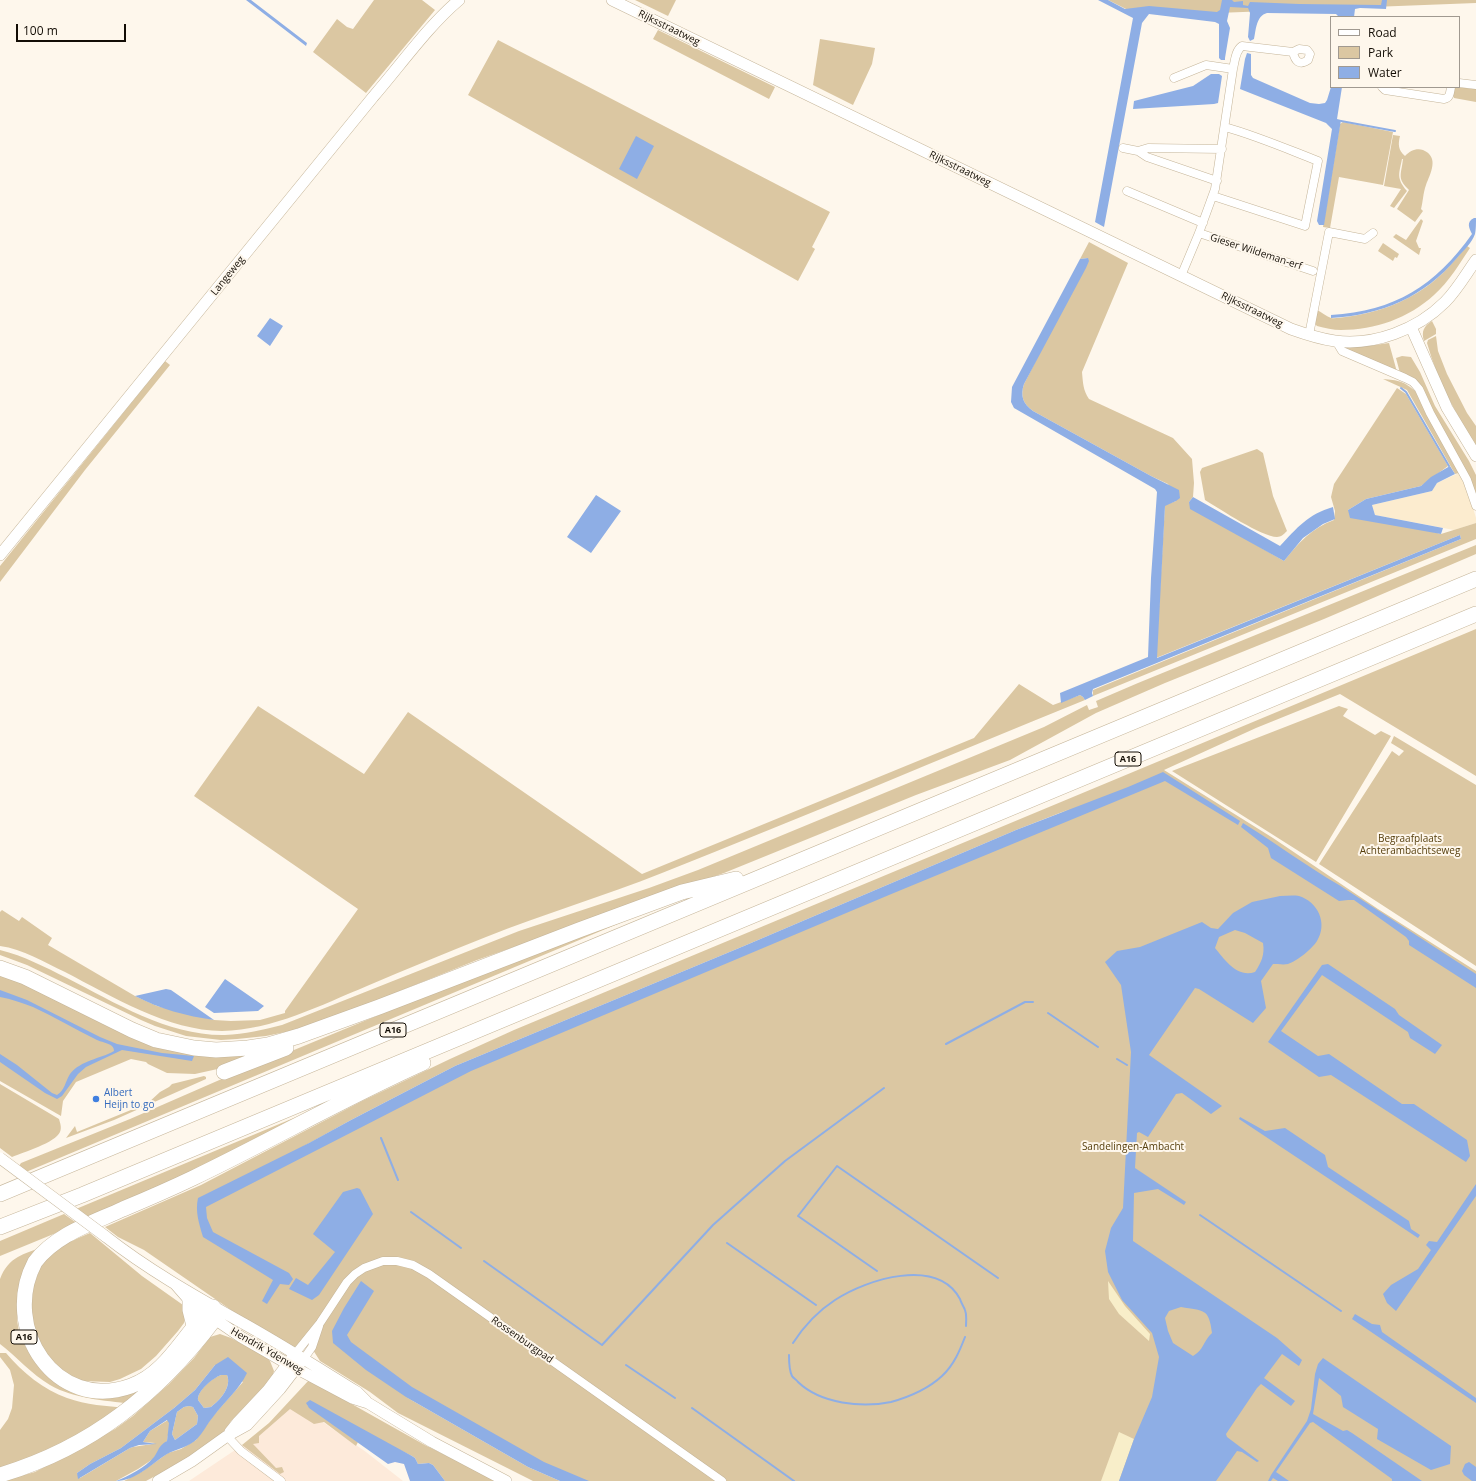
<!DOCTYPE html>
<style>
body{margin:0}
#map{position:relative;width:1476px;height:1481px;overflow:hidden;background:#fef7ec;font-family:"Open Sans",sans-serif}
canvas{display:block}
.legend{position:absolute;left:1330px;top:16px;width:130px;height:72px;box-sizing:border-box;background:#fef7ec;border:1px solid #a09990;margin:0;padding:5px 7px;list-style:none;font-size:12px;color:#130d05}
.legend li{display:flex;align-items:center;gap:8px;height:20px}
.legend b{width:20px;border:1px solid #a09990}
.scale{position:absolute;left:16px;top:24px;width:110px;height:18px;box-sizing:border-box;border:2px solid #130d05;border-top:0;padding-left:5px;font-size:12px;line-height:14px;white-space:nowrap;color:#130d05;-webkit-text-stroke:3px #fef7ec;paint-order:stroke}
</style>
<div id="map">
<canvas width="1476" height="1481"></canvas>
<ul class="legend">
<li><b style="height:5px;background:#fff"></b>Road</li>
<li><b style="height:11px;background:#dbc7a2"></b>Park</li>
<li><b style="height:11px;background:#8eaee5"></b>Water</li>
</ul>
<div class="scale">100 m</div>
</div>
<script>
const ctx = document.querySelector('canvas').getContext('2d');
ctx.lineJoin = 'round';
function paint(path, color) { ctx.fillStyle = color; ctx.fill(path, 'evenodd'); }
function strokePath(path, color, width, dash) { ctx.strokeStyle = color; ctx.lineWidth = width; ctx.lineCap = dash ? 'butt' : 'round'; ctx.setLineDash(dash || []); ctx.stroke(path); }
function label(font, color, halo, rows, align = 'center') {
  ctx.font = font + ' "Open Sans",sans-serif'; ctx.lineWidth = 4; ctx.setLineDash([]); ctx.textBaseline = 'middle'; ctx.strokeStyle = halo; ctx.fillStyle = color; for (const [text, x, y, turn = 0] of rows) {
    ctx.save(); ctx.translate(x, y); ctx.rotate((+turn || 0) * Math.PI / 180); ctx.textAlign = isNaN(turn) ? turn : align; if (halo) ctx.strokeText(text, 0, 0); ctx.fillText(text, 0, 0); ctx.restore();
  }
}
const built = new Path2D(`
 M1459 473 1468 491 1476 518V523L1454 530 1375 515 1372 505 1432 491 1437 483Z`);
const industrial = new Path2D(`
 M294 1402 366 1452 403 1481H189L244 1444Z`);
const green = new Path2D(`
 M374 0H422L435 10 366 93 313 52 337 19 347 27 353 29Z
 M635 0H676L668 16Z
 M1108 0H1476V3L1217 13 1126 9Z
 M658 30 775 87 769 99 653 39Z
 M820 39 875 48 872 64 853 105 813 85Z
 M498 40 830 212 812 247 815 249 798 281 468 95Z
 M1455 87 1476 89V102L1454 98 1453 95Z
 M1343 122 1393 132 1383 185 1339 177 1330 228 1323 227 1340 124Z
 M1393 135 1400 136C1398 144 1398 150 1405 156 1410 151 1416 148 1423 150 1440 157 1430 174 1426 185 1423 193 1423 202 1421 209L1423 211 1415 222 1397 209 1409 190C1397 178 1401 176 1403 159H1402C1399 174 1396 178 1407 191L1394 208 1390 206 1401 189 1384 186Z
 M1421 219 1423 221 1416 241 1419 248H1421L1419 255 1393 237 1396 234 1406 240Z
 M1089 242 1128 263 1082 372C1083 383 1083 390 1089 399L1173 438 1192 459 1194 483 1193 497 1189 502 1246 539 1284 561C1298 543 1312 528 1334 520L1335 511 1331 497 1334 484 1397 388 1406 394 1448 466 1421 486 1366 499 1348 510 1441 534 1476 523V539L1093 696V690L1461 539 1460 535 1156 658 1165 505 1176 501 1168 484 1151 476 1033 411C1023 404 1020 396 1024 384L1088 258 1080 259Z
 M1383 243 1399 254 1397 258 1395 257 1393 261 1378 251Z
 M1467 246 1470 248C1460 263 1449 282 1434 295 1409 318 1375 330 1341 330 1333 330 1325 328 1317 326L1315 324 1317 310C1321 312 1326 316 1331 318 1335 319 1342 317 1346 317 1375 313 1402 304 1426 287 1442 276 1454 261 1467 246Z
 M1432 321 1436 329V334L1424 341C1421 331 1424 326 1432 321Z
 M1436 336 1438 351 1447 374 1467 413 1476 426V446C1455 412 1438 382 1427 343L1428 340Z
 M1389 343 1397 372 1342 349 1345 347H1361Z
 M1402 356 1411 357 1420 372 1435 406 1469 461 1476 475V502L1415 382 1400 373 1396 358Z
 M165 361 170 365 85 470 0 582V566Z
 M1383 379C1398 380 1404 381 1416 392L1459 473 1455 474 1407 390Z
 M1257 449 1263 453 1273 496 1287 531C1284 534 1281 537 1277 537 1262 537 1220 509 1205 500L1200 472 1202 468Z
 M1476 545V554L1324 619 1165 683 1096 713 1010 760 916 795 724 873 477 960 340 1015 295 1030 266 1036 237 1039 221 1040 186 1036 155 1026 141 1020 27 965 0 955V950C24 956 45 967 67 978 116 1003 168 1036 225 1035 245 1034 263 1030 282 1025L519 931 649 888 698 870 1044 727 1087 705 1089 710 1098 707 1096 701 1138 683Z
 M1476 629V776L1340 694 1256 728 1164 770 1273 838 1378 909 1476 971V1481H571L406 1397 528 1467 560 1481H533L398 1413 370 1392 320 1361 313 1350 307 1335 300 1345 292 1348 250 1323 144 1250 118 1237 105 1227 201 1185 362 1101 450 1059 514 1030ZM1070 809 464 1072 205 1201 351 1120 455 1066 744 946 1016 830Z
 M1019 684 1053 705 1080 695 1083 697 1085 700C944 757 804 817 662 873 604 896 544 914 486 937 446 953 406 969 367 986 321 1005 273 1030 222 1031 169 1031 111 996 65 972 44 962 23 949 0 946V912L2 910 19 921 22 917 52 938 48 945 135 996 157 1006 214 1020 231 1021 260 1020 285 1013V1011L358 909 194 796 258 706 364 774 408 712 642 874 974 738Z
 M1339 706 1348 709 1343 716 1375 735 1381 731 1391 736 1316 862 1172 771Z
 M1394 736 1476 785V966L1319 864 1392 751 1399 756 1404 751 1391 743Z
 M658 907 26 1172 19 1166 21 1163 130 1119 224 1078 260 1064 425 996Z
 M0 970 134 1033 254 1051 231 1066 195 1074 167 1073 148 1064 146 1062 131 1059 76 1082 63 1101 61 1116 0 1081Z
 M204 1076 206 1077V1079L114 1120 66 1138 75 1126 77 1132 148 1103 160 1092 169 1087 172 1084Z
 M0 1084 59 1119C60 1123 62 1127 60 1132 55 1143 24 1152 12 1157L0 1148Z
 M320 1107 227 1156 90 1220 76 1209Z
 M64 1214 78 1224 0 1256V1241Z
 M90 1233 142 1276 183 1305 186 1314 184 1323 178 1331 156 1356 141 1369 120 1379 110 1382 82 1381 67 1375 42 1354 27 1303 42 1263 54 1252 69 1242Z
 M44 1246 20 1285 17 1297V1320L19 1332 23 1342 34 1361 52 1378 72 1389 151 1379 131 1404C104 1400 74 1399 50 1385 31 1374 17 1357 0 1344V1279C9 1256 23 1255 44 1246Z
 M220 1334 231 1338 266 1357 270 1361 274 1371 271 1382 231 1421 226 1430 192 1456 146 1481H124L143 1471 168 1453 181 1449 196 1440 212 1417 243 1382 215 1365 195 1390 174 1408 121 1448 90 1464 77 1473 80 1478 130 1448C138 1445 147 1446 155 1443L143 1442 150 1431 168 1420 170 1423 167 1441 153 1459 138 1469 116 1481H2L35 1472 115 1429 133 1416 169 1384 194 1358 210 1337Z
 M0 1353H6C22 1372 44 1390 67 1398 86 1405 107 1406 126 1408L86 1433 0 1470V1430L8 1419 12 1408 14 1385 10 1370 0 1357Z
 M221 1375H227C232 1387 220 1400 211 1407L204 1408 198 1400C197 1391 212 1378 221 1375Z
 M309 1380 423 1444 496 1481H445L433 1465 429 1463 418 1464 415 1458 412 1456 307 1405 358 1442 356 1446 324 1422 314 1424 290 1409 259 1436V1443L253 1444 276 1468 282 1467 284 1472 280 1474 242 1445 269 1423Z
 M189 1406 193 1407 198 1416 197 1424 175 1440 172 1434 177 1412 184 1407Z`);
const sand = new Path2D(`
 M1108 1281 1125 1306 1150 1334 1149 1341 1119 1314 1109 1299Z
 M1119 1432 1134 1439 1119 1481H1101Z`);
const water = new Path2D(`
 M246 0H251L307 43 306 46Z
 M1098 0H1108L1125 9 1149 6 1217 12 1220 10 1222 0H1232L1234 2 1243 1V5L1248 6 1250 2 1299 4 1381 5 1382 0H1387L1386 9 1360 8 1355 9 1354 17H1339L1336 14 1267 13C1256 16 1256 30 1254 39L1250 41 1248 37 1250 13 1248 8 1230 7 1227 21 1230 28 1225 58V60H1221L1219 58V24L1215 22 1149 14 1142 23 1104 227 1095 222 1133 18Z
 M1247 53 1251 54V75L1253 78 1310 103 1319 104 1325 103 1327 100 1331 87H1342L1337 119 1341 120 1324 225H1319L1317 221 1332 129 1326 123 1240 89 1245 59Z
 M1211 74H1219L1222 76 1218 103 1214 104 1133 109 1134 101 1193 86Z
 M636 136 654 146 637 179 619 169Z
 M1474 218H1476C1476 223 1476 230 1475 234 1472 243 1463 251 1457 258 1424 297 1382 315 1331 318V315C1395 311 1435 286 1472 234 1469 228 1466 222 1474 218Z
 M1088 258 1089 261 1086 268 1024 384C1020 396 1023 404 1033 411L1151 476 1179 490 1180 498 1176 501 1165 506 1157 658 1460 535 1461 539 1093 689 1092 693 1093 696 1085 700 1083 697 1080 695 1061 703 1060 693 1148 657 1151 578 1157 492 1155 489 1014 408 1011 402 1012 387 1080 259Z
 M270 318 283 326 270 346 257 336Z
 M1450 466 1455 474 1437 483 1432 491 1372 505 1375 515 1443 528 1441 534 1350 518 1348 510 1366 499 1421 486 1431 477Z
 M596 495 621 511 591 553 567 537Z
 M1193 497 1280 546C1297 528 1308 514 1333 507L1335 519 1323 524 1303 538 1284 561 1190 509 1189 502Z
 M1163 772 1240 821 1238 825 1165 781 889 895 471 1071 206 1207 207 1218 213 1232 289 1273 293 1279 289 1285 280 1284 267 1304 262 1301 273 1280 203 1237C199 1223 195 1212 198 1198L309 1143 351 1120 455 1066 744 946 1016 830 1128 787Z
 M1243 823C1276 843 1306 866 1339 885L1476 974V988L1409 945V941L1406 937 1354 900H1348L1339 901 1271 858 1268 848 1241 827Z
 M1280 896C1286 896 1293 895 1299 896 1318 902 1328 923 1317 941 1312 949 1297 961 1288 964 1284 965 1277 964 1273 964L1261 981 1266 1008 1253 1023 1199 989 1195 988 1149 1055 1222 1106 1211 1114 1182 1093 1176 1094 1148 1137 1139 1132 1137 1133 1135 1168 1186 1202 1184 1205 1158 1189 1134 1193 1133 1241 1277 1338 1302 1360 1299 1366 1282 1354 1264 1378 1295 1401 1291 1406 1261 1384 1257 1388 1226 1434 1227 1437 1259 1461 1257 1462 1242 1452 1237 1451 1216 1481H1119L1134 1439 1152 1397 1159 1357 1152 1333 1122 1300 1108 1272 1105 1251 1111 1228 1123 1208 1131 1052 1121 985 1105 962 1117 951 1140 947 1202 922 1211 928 1218 929 1233 913 1252 902ZM1235 930 1245 933 1263 943C1265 955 1261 963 1255 972 1237 978 1225 960 1215 948L1219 937ZM1181 1307C1204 1311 1209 1308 1212 1333 1203 1341 1204 1350 1193 1356L1173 1343 1168 1331 1165 1318 1169 1311Z
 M1328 964 1395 1009 1399 1015 1442 1045 1435 1054 1410 1038 1408 1032 1322 975 1281 1031 1318 1056 1329 1054 1402 1104H1414L1467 1140 1470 1156 1466 1162 1331 1075 1319 1077 1268 1042 1322 965Z
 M225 979 264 1006 258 1011 214 1013 205 1007Z
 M166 989 171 990 214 1020C186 1016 160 1009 135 996Z
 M0 990 27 1000 100 1037 117 1044 162 1053 194 1056 192 1061 122 1050 86 1067 78 1074 62 1096 57 1099 45 1093 0 1062V1054L17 1065 52 1093 57 1095C65 1090 65 1082 70 1074 81 1060 100 1059 114 1051 114 1043 103 1043 97 1040 76 1030 55 1017 33 1007 22 1003 11 999 0 997Z
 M1240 1117 1265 1131 1285 1128 1325 1155 1328 1167 1409 1221 1411 1229 1420 1235 1418 1238 1239 1119Z
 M1476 1184V1196L1396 1311 1387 1303 1383 1294 1391 1285 1418 1269 1431 1250 1426 1245 1429 1241 1437 1242Z
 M357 1188 360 1189 373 1214 319 1295 312 1300 289 1289 296 1278 308 1285 335 1252 313 1234 343 1192Z
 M361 1281 374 1291 347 1335 351 1342 412 1387 544 1462 589 1481H560L528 1467 406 1397 366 1370 333 1343 332 1331 344 1308Z
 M1355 1314 1372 1324 1380 1325 1382 1332 1476 1398V1403L1352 1319Z
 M228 1357 247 1373C239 1390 224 1402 213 1417 207 1424 203 1433 197 1439 189 1447 176 1449 167 1454 151 1464 136 1481 116 1481 127 1477 146 1467 154 1457 159 1450 158 1446 167 1441L169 1423 167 1420 150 1431 143 1442 157 1444 139 1445 130 1448 78 1479 77 1473 90 1464 121 1448 174 1408 195 1390 215 1365ZM221 1375H227C232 1387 220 1400 211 1407L204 1408 198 1400C197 1391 213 1378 221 1375ZM189 1406 193 1407 198 1416 197 1424 175 1440 172 1434 177 1412 184 1407Z
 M1323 1358 1451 1446 1450 1464 1431 1470 1377 1439 1378 1429 1343 1407 1341 1396 1319 1378 1313 1414 1343 1431 1347 1430 1352 1433 1422 1481H1392V1479L1313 1422 1310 1423 1276 1472 1289 1481H1278L1273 1478 1271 1481H1268L1271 1475 1307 1421 1311 1409 1315 1374 1318 1364Z
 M310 1400 412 1456 415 1458 418 1464 429 1463 433 1465 445 1481H410L404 1464 395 1462 388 1464 309 1408 306 1403Z
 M1469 1462 1476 1467V1481H1472L1464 1475 1462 1471 1465 1464Z`);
const stream = new Path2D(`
 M1341 121 1395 131
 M1401 388 1406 392 1449 466
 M1048 1013 1098 1047
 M946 1044 1025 1002H1033
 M1117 1059 1127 1065
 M381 1138 398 1180
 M411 1212 461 1248
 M1200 1215 1341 1311
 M727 1243 816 1305
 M484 1261 602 1345 713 1225 785 1161 884 1088
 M877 1271 798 1216 837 1166 998 1278
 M793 1343C804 1326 818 1311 835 1300 867 1279 937 1257 960 1299 961 1303 964 1307 965 1310 967 1315 966 1321 966 1326
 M789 1355C789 1361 789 1370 792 1376 793 1378 797 1380 798 1382 821 1404 862 1408 891 1402 909 1397 929 1388 942 1376 954 1365 960 1350 965 1337
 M626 1365 675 1398
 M692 1408 794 1481`);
const street = new Path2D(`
 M1174 78 1206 65 1233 69
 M1459 83 1476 85
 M1382 87 1385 90 1444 99C1450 98 1450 93 1451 87
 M1123 148 1138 151 1147 157 1217 181
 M1138 151 1148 148 1222 149
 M1127 191 1203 223
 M1213 196 1305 226 1318 161C1287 149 1257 136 1225 127
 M1199 233 1313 271
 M1181 276 1199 233 1215 189 1233 69C1235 61 1235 51 1242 46L1293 52 1299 49 1307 50 1310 54 1308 60C1299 66 1295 61 1293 52
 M1309 335 1329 232 1365 239 1373 233
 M1336 341 1342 351 1405 378 1413 382 1419 389 1430 413 1467 480 1476 506
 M295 1354 320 1323 347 1282 355 1274 364 1268 383 1261H397L413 1265 429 1274 722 1481
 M303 1360 312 1347 319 1326
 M227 1436 241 1451 281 1481`);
const secondary = new Path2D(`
 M612 0 1291 329C1305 334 1320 339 1335 341 1374 346 1417 330 1445 302 1457 290 1466 274 1476 260
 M1411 327 1447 408 1476 456
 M0 555 373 97C400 66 428 26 459 0
 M105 1236C147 1269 193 1295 239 1321 279 1343 318 1368 357 1392L366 1401
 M176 1285 190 1301 206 1313 241 1337 288 1364 352 1398 368 1403 432 1442 506 1481
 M230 1432 238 1422 268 1390 292 1358
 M158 1481 192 1461 227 1436 247 1425 280 1389 300 1363`);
const highway = new Path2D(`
 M0 968 25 977 132 1030 156 1040 194 1048 216 1050 248 1048 268 1045 299 1036 379 1007 579 930 682 892 736 879
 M224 1072 286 1048
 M0 1194 1476 579
 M0 1227 82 1195 1476 614
 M190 1301V1310L194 1326
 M213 1307C184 1332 169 1372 131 1386 56 1413 0 1328 35 1262 56 1234 93 1223 123 1209 147 1199 170 1189 193 1178 270 1141 345 1098 423 1063
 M0 1475C91 1448 158 1394 214 1320L213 1307`);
const secondaryBridge = new Path2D(`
 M0 1158 105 1236`);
const markers = [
 [96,1099,4,"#3f7fe0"]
];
const shields = [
 [1128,759,26],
 [393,1030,26],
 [24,1337,26]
];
const shieldNames = [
 ["A16",1128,759],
 ["A16",393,1030],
 ["A16",24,1337]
];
const streetNames = [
 ["Rijksstraatweg",669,28,26],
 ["Rijksstraatweg",960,169,26],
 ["Gieser Wildeman-erf",1256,252,18],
 ["Langeweg",228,276,-51],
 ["Rijksstraatweg",1252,310,26],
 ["Rossenburgpad",522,1340,35],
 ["Hendrik Ydenweg",267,1351,30]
];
const parkNames = [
 ["Begraafplaats",1410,839],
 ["Achterambachtseweg",1410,851],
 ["Sandelingen-Ambacht",1133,1147]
];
const shopNames = [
 ["Albert",104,1093],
 ["Heijn to go",104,1105]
];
paint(built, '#fceccf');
paint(industrial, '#fdeada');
paint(green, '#dbc7a2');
paint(sand, '#f8eec9');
paint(water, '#8eaee5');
strokePath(stream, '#8eaee5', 2);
strokePath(street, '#c5b599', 9);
strokePath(secondary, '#c5b599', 12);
strokePath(highway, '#c5b599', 16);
strokePath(street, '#fff', 8);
strokePath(secondary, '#fff', 11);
strokePath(highway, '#fff', 15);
strokePath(secondaryBridge, '#c5b599', 12, []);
strokePath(secondaryBridge, '#fff', 11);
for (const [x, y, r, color] of markers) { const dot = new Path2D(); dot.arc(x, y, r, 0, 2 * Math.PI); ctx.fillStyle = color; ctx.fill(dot); strokePath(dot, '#fef7ec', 1.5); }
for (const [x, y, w] of shields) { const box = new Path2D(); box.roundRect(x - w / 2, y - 7, w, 14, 3); ctx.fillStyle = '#fef7ec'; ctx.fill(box); strokePath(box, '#130d05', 1); }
label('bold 9px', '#130d05', null, shieldNames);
label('10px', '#130d05', '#fef7ec', streetNames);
label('10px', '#553e0c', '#fef7ec', parkNames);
label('10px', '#366cbe', '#fef7ec', shopNames, 'left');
</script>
